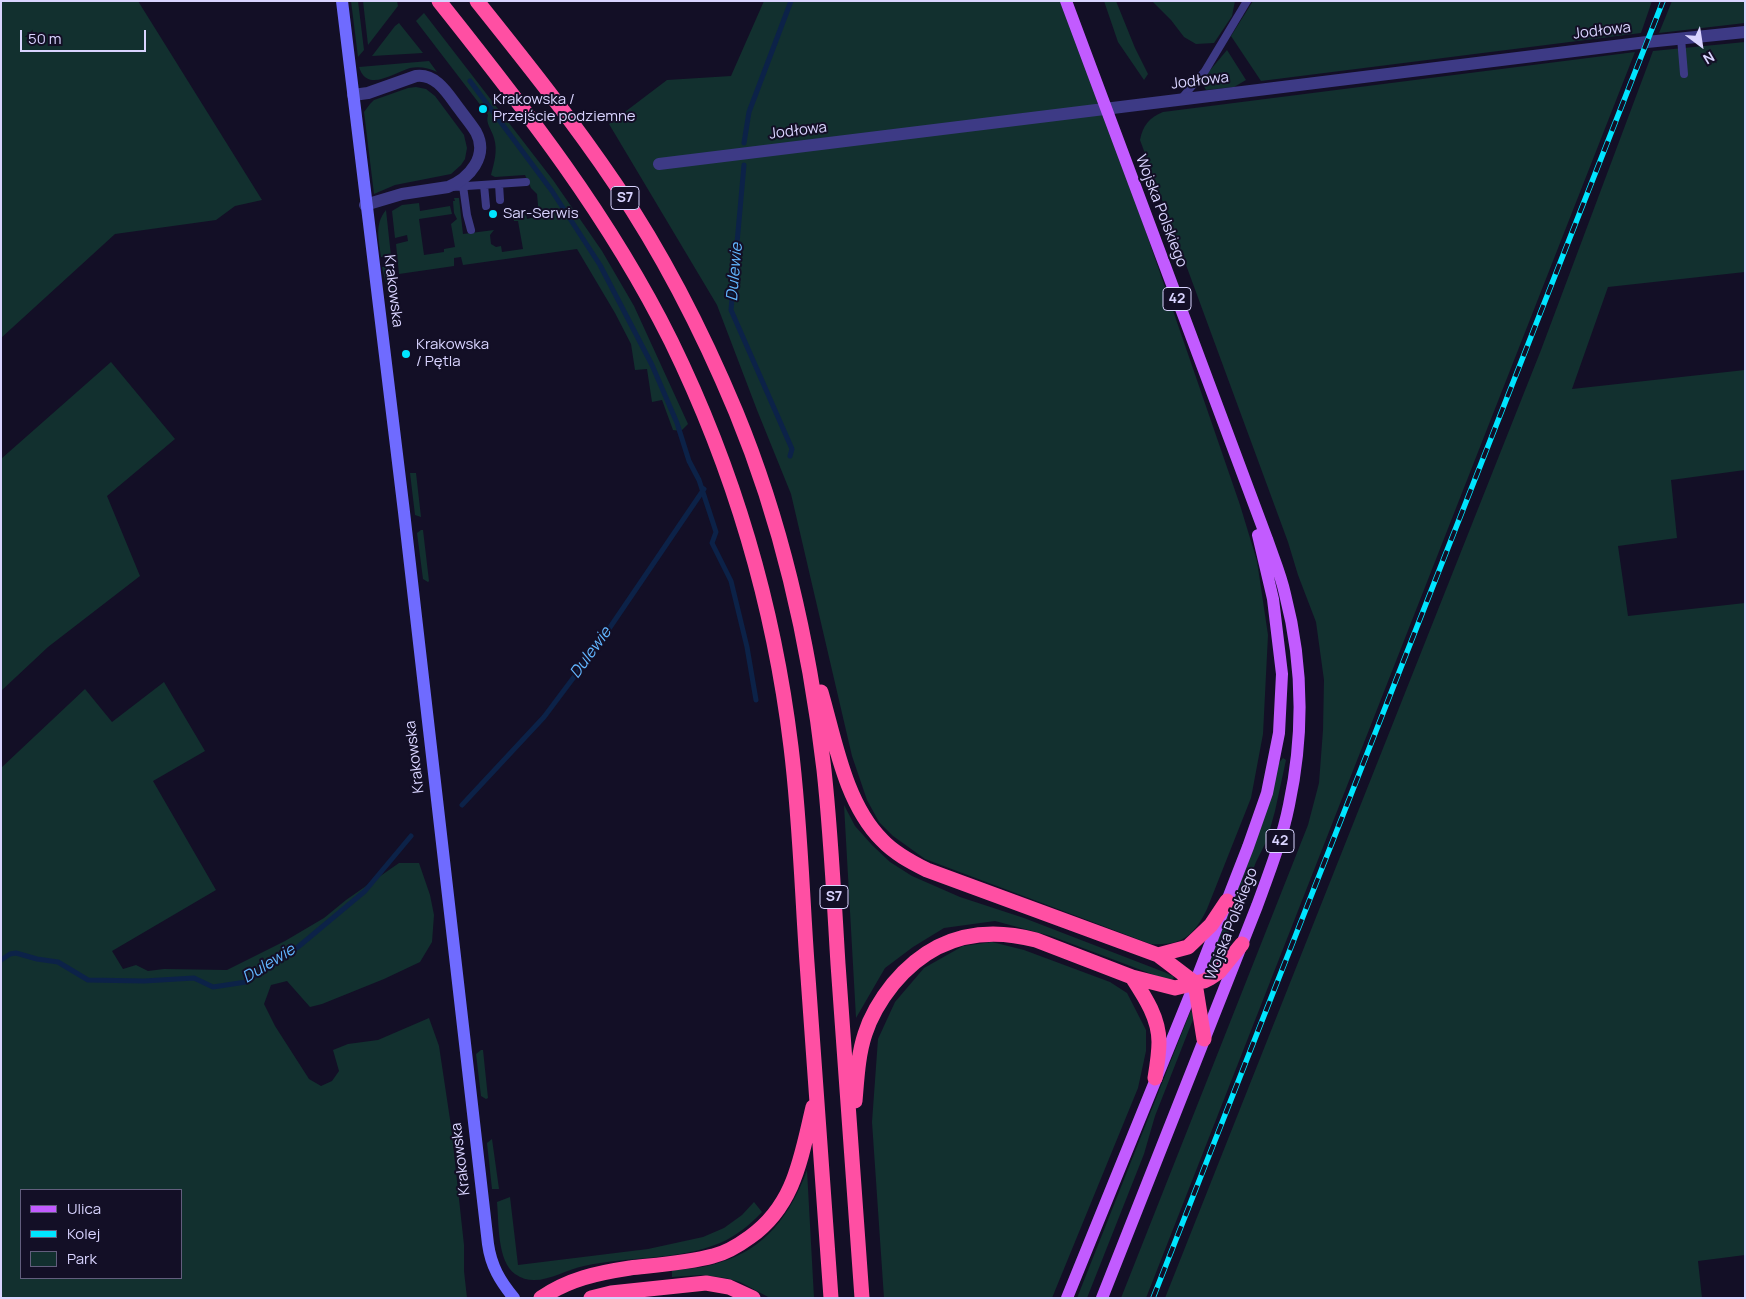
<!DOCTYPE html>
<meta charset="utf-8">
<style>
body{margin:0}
#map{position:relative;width:1746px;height:1299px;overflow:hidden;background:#130f26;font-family:Manrope,sans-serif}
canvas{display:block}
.frame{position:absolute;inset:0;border:2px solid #d9d4ff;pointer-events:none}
.legend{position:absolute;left:20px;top:1189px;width:162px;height:90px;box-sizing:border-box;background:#130f26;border:1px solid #625e7d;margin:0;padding:6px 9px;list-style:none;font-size:15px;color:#d9d4ff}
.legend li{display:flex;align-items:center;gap:10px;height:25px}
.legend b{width:25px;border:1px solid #625e7d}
.north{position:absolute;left:1676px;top:20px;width:50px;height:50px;-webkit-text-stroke:4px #130f26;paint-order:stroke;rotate:149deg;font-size:14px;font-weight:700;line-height:20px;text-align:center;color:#d9d4ff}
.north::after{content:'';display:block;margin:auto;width:18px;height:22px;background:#d9d4ff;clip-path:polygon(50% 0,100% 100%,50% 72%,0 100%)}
.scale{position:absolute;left:20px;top:30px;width:126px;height:22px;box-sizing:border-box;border:2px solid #d9d4ff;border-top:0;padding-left:6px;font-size:15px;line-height:18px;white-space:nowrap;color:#d9d4ff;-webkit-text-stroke:4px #130f26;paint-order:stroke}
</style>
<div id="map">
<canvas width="1746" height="1299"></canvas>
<div class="frame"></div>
<ul class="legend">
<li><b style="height:6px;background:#c25bff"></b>Ulica</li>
<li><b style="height:6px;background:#00e5ff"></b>Kolej</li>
<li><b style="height:14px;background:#12302f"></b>Park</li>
</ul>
<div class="north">N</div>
<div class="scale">50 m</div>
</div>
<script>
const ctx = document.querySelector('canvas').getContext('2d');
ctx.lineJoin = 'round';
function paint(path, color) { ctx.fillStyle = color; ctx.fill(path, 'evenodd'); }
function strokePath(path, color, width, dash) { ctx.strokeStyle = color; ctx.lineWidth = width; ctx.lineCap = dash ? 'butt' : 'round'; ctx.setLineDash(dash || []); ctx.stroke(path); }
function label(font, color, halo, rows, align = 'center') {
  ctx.font = font + ' Manrope,sans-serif'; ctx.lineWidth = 4; ctx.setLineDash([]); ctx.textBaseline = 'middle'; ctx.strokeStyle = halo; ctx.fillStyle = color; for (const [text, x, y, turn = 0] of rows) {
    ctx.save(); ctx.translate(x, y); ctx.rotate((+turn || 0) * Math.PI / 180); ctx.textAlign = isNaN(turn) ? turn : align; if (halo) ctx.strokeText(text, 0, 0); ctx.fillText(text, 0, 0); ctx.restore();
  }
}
const green = new Path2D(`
 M1 1H138L262 200 235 206 216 220 115 234 1 338Z
 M351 1H358L364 50 358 57Z
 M363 1H397L398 6 368 45Z
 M764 1H1063L1106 116 1240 505 1257 561 1268 635 1263 734 1251 798 1207 909C1194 936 1181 946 1151 944L925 859 893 836 879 822 867 800 852 756 791 494 757 410 717 305 609 124 667 80 731 76Z
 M1104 1H1116L1135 48 1148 74 1144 80 1118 42Z
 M1152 1H1235L1232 16 1214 43 1196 44 1184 37 1171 20Z
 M1253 1H1652L1641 33 1261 81 1231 36Z
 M1672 1H1745V23L1659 33Z
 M424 13 553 180 602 251 634 306 688 424 681 431 673 430 662 400 652 402 647 369 635 370 631 344 615 313 577 249 463 265 461 257 454 258V266L399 274 396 244 408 241 407 235 395 238 392 211 402 205 419 203 420 211 450 206 452 214 419 219 424 255 444 252V249L455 247 451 224 457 219 454 213 453 201H455L454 198H459L463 234 494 230 490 235 491 244 496 247 501 246 502 252 523 249 518 221H514L513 216 526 214 527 219 539 216 537 194 531 188 525 175 495 177 491 175C494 163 498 151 494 138 492 130 485 123 488 115L416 21Z
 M399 23 423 53 372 56 395 26Z
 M1745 42V272L1608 287 1572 389 1745 370V470L1671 480 1677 538 1618 546 1628 616 1745 603V1255L1698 1261 1702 1298H1165L1541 350 1653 51Z
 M1227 50 1246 80 1234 87 1206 90 1201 81Z
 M1635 52 1146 1298H1121L1308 825 1319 783 1323 730 1324 680 1316 622 1298 575 1288 542 1140 140C1143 125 1149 118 1163 112Z
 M429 61 437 72C429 68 419 66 410 68 393 73 367 93 359 67Z
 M416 87 426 89 435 96 464 135 467 148 465 159 461 165 451 174 395 185 374 194 364 112 370 104 374 100 408 88Z
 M386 210 391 256 381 257C379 241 374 224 386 210Z
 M393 266 399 321 395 322 382 267Z
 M111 362 175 439 107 496 140 576 48 647 1 691V459Z
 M410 473H416L421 517 415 515Z
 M421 530H423L429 581 428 582 423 579 417 533Z
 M164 682 205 751 153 781 216 890 112 951 123 969 136 965 148 971 164 969 227 970 285 941 324 918 346 900 399 863H419L430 895 434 915 432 942 420 962 384 979 322 1004 310 1007 287 981 271 985 264 1004 275 1026 309 1079 321 1086 332 1081 339 1071 333 1050 348 1044 378 1040 429 1018 439 1046 451 1126 464 1245V1271L467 1298H1V768L85 689 112 722ZM21 1190H181V1278H21Z
 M1283 758 1286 760 1275 811 1267 840 1256 862 1218 961 1209 971 1206 969 1279 763Z
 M844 805 855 826 872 845 890 862 912 876 960 897 1024 918 1164 972 1173 976 1174 978 1170 981 1051 936 995 921 944 928 913 947 885 968 856 1018Z
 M992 942 1024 950 1110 982 1127 993 1146 1030V1051L1138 1088 1052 1298H884L872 1122 878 1039 895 1002 924 968 963 946Z
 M1191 1010 1194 1017 1155 1116 1144 1154 1087 1298H1077Z
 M481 1050H483L488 1098 486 1099 481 1096 476 1054Z
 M492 1139 499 1189H492L487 1143Z
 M807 1170 814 1298H770L740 1282 726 1278 702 1275 672 1277V1270C687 1269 703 1268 718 1263 765 1250 791 1214 807 1170Z
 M510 1197 518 1265 648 1249 703 1237 724 1228 742 1215 754 1202 762 1212C750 1225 736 1236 720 1243 677 1261 628 1256 584 1266 562 1270 537 1290 515 1274 497 1261 499 1223 497 1202Z`);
const stream = new Path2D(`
 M470 81 552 191 600 265 652 365 677 423 689 461 699 480 716 532 712 543 731 581 747 647 756 700
 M744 143 749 112 791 1
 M744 165 731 310 792 449 790 456
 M462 805 544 717 598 645 704 489
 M1 960 10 954 16 953 37 959 58 962 88 980 144 981 194 978 213 987 246 982 298 947 365 891 411 836`);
const lane = new Path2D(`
 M1681 38 1684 74
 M1181 99 1205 71 1247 1
 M499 184 500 200
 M484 185 486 206
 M463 186 467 215 471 230
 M452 187 526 182`);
const street = new Path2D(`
 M353 95 368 93 416 76C437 73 449 96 460 110 465 117 471 124 476 132 489 156 469 179 448 187L402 194 365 205
 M659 164 1647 42 1745 32`);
const secondary = new Path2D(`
 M342 1 404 512 488 1244C491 1266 500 1281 514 1298`);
const primary = new Path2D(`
 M1066 1 1267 539C1273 557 1281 575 1285 594 1303 663 1304 735 1289 805 1282 840 1269 873 1257 906L1102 1298
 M1067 1298 1195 983 1248 847 1267 793 1279 733 1282 674 1273 599 1258 535`);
const highway = new Path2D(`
 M439 1C525 109 609 216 671 341 733 468 774 607 791 747 800 819 802 892 807 963 815 1075 823 1186 831 1298
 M477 1C525 61 573 121 616 185 664 256 703 333 736 412 783 526 810 648 824 770 831 834 834 899 838 964 846 1075 854 1187 862 1298
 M821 692C835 740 845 803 882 840 894 853 911 862 927 870L1158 955 1195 983 1204 1039
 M1158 955 1188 947 1211 925 1227 901
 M1132 977C1145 997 1159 1018 1159 1042 1159 1054 1157 1066 1155 1078
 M855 1101C857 1078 858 1055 865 1034 871 1015 881 999 893 984 931 938 979 925 1036 940L1132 977 1175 988 1204 981 1210 978 1219 972 1242 944
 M541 1298C569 1279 597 1273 630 1268 657 1265 687 1263 713 1256 726 1253 739 1245 750 1237 795 1205 801 1157 813 1107
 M591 1298 611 1293 706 1283 729 1287 753 1298`);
const rail = new Path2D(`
 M1153 1298 1663 1`);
const markers = [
 [483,109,5,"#00e5ff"],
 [493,214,5,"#00e5ff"],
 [406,354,5,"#00e5ff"]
];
const shields = [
 [625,198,28],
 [1177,299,28],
 [1280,841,28],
 [834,897,28]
];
const shieldNames = [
 ["S7",625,198],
 ["42",1177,299],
 ["42",1280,841],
 ["S7",834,897]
];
const streetNames = [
 ["Jodłowa",1602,31,-7],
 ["Jodłowa",1200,81,-7],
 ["Jodłowa",798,131,-7],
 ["Wojska Polskiego",1161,211,69],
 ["Krakowska",393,291,83],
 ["Krakowska",415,757,-97],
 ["Wojska Polskiego",1232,924,-69],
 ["Krakowska",461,1159,-97]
];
const poiNames = [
 ["Krakowska /",493,100],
 ["Przejście podziemne",493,117],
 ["Sar-Serwis",503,214],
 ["Krakowska",416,345],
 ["/ Pętla",416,362]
];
const waterNames = [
 ["Dulewie",735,272,-85],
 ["Dulewie",591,653,-54],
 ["Dulewie",269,964,-32]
];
paint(green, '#12302f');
strokePath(stream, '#0c2248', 5);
strokePath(lane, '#3d3a85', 8);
strokePath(street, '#3d3a85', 12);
strokePath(secondary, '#6f6bff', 12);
strokePath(primary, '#c25bff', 12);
strokePath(highway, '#ff4fa3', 15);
strokePath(rail, '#00e5ff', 5.5);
strokePath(rail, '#130f26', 4, [11]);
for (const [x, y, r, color] of markers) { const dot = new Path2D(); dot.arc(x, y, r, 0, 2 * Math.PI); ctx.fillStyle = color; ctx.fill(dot); strokePath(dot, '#130f26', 2); }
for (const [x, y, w] of shields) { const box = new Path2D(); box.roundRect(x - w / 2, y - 11.5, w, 23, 4); ctx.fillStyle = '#130f26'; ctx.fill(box); strokePath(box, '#d9d4ff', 1); }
label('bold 14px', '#d9d4ff', null, shieldNames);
label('15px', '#d9d4ff', '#130f26', streetNames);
label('15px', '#d9d4ff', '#130f26', poiNames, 'left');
label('italic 16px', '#62b6ff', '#130f26', waterNames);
</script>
